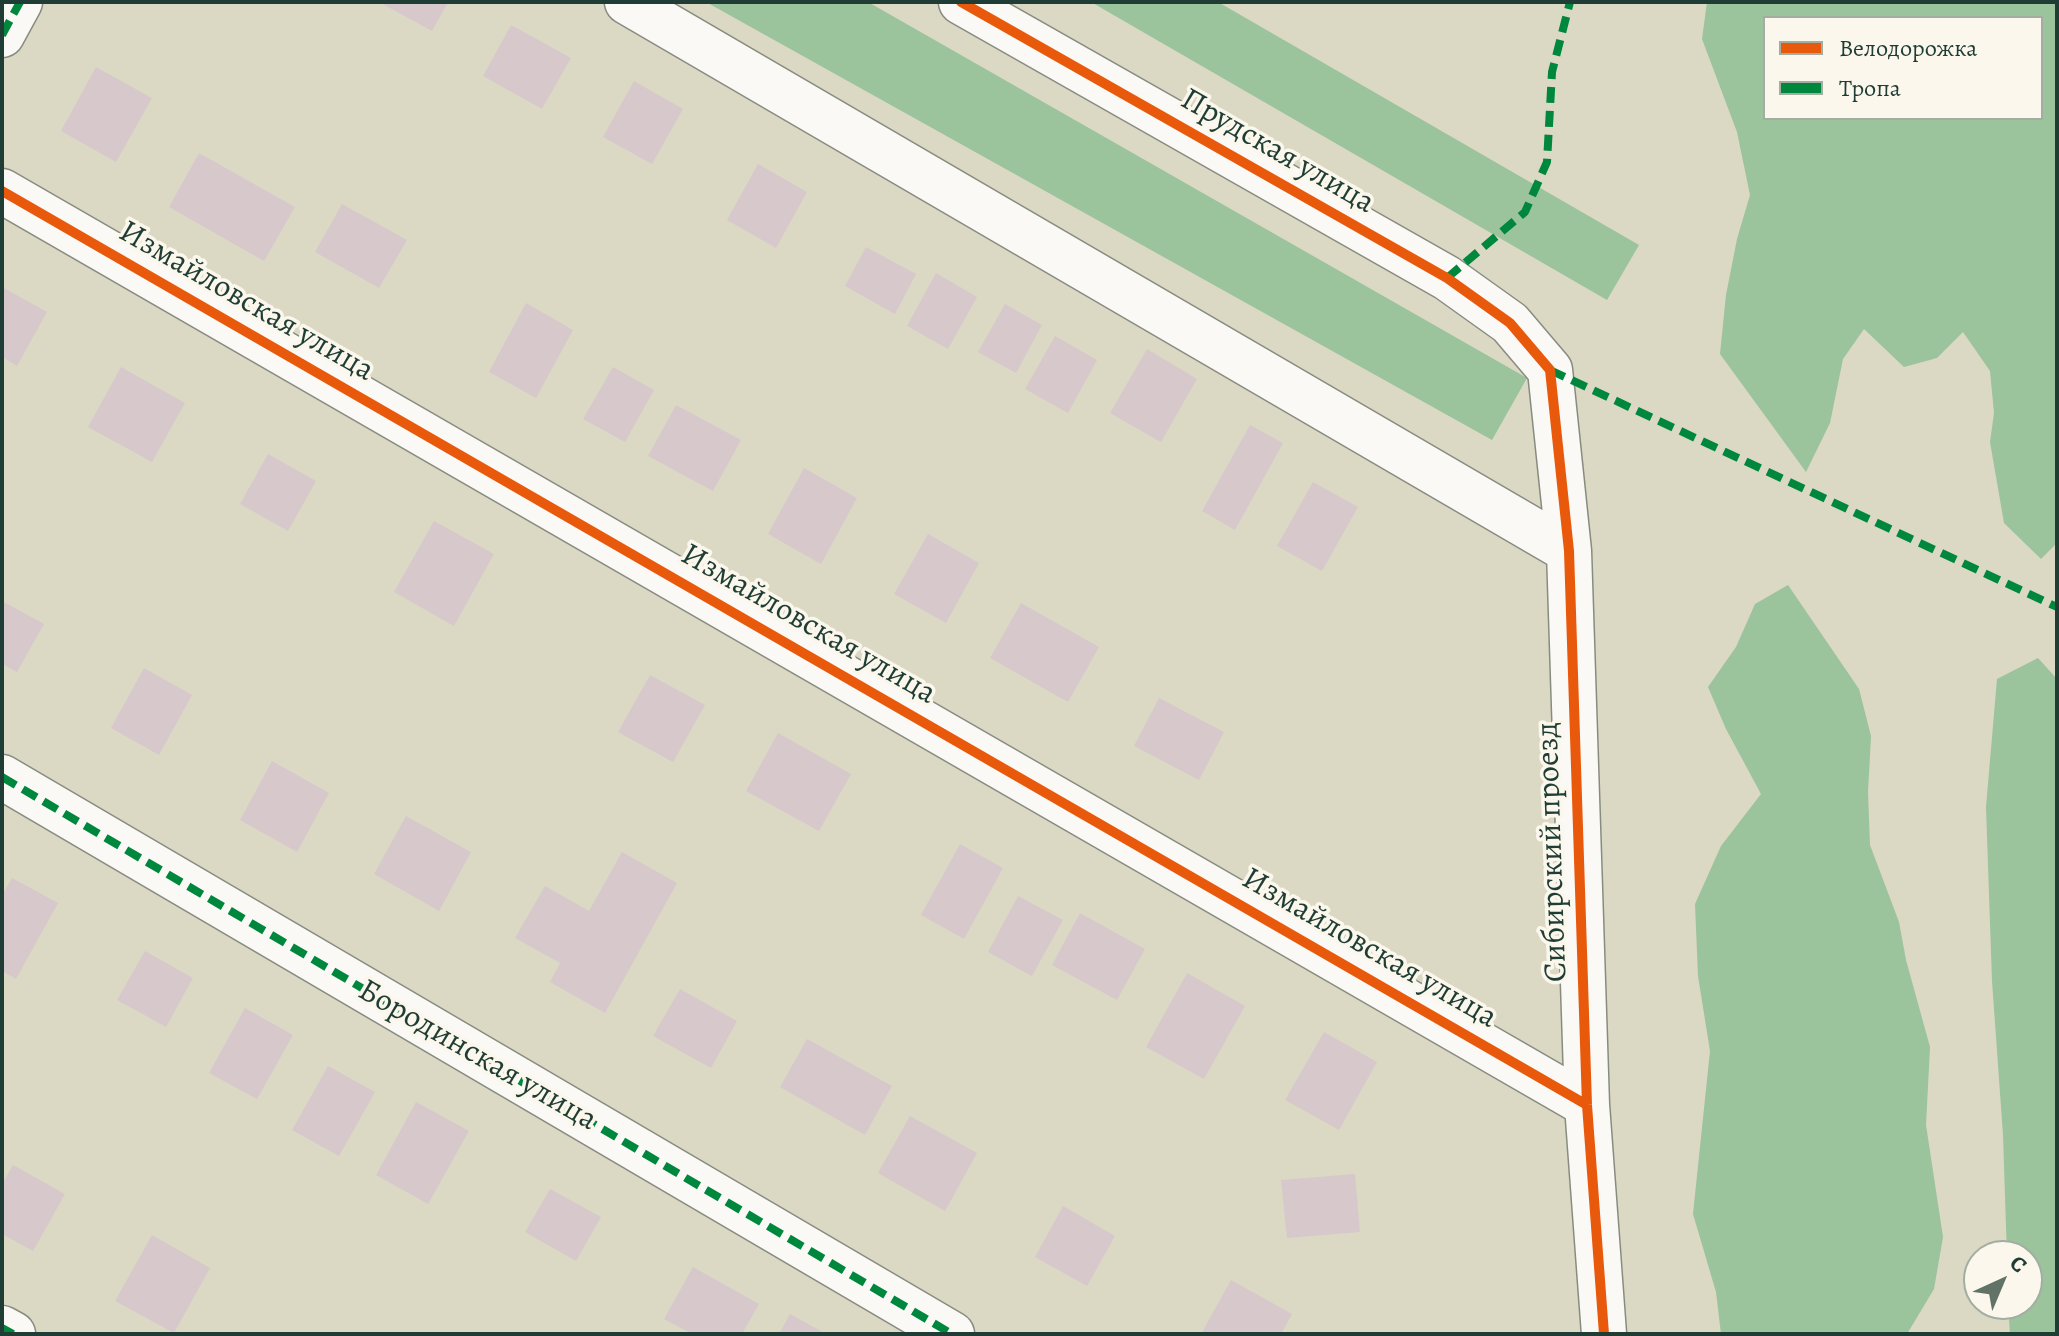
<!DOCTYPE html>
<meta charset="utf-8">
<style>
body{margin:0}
#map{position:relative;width:2059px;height:1336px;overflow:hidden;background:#dbd8c4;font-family:Alegreya,serif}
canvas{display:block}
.frame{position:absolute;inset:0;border:4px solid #1f3d34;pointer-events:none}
.legend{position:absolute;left:1763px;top:16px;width:280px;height:104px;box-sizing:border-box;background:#fbf7ec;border:2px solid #a3ada2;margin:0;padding:10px 14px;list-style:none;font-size:24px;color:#1f3d34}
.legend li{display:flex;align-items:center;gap:16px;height:40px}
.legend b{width:40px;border:2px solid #a3ada2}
.north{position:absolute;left:1963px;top:1240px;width:80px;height:80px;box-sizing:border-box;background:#fbf7ec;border:2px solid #a3ada2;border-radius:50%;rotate:44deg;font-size:22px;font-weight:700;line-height:32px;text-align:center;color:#1f3d34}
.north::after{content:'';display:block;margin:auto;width:28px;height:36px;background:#617366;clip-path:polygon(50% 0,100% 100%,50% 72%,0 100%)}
</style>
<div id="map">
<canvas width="2059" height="1336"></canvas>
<div class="frame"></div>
<ul class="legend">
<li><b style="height:10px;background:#e8590c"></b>Велодорожка</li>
<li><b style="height:10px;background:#00873e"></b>Тропа</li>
</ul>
<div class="north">С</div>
</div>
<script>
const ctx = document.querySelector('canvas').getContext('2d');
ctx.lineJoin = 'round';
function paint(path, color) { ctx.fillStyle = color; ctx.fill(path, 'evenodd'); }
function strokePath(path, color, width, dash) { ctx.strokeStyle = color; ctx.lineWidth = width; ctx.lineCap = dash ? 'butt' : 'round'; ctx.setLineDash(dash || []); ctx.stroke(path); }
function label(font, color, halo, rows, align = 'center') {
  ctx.font = font + ' Alegreya,serif'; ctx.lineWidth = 7; ctx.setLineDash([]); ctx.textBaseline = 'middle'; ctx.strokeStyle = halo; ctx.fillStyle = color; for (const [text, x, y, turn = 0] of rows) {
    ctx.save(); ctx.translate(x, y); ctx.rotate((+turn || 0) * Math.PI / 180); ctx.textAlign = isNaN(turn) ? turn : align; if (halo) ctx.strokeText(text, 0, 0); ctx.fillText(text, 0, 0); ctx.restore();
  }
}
const forest = new Path2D(`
 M706 2H868L1527 378 1492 440Z
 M1091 2H1218L1639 245 1607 300Z
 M1707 2H2057V543L2041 559 2004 523 1990 442 1994 413 1990 371 1963 332 1937 358 1904 367 1864 329 1843 359 1830 423 1806 472 1720 354 1726 295 1737 239 1750 195 1737 132 1702 39ZM1765 18H2041V118H1765Z
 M1788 585 1859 689 1871 736 1868 792 1870 845 1899 922 1906 960 1930 1047 1926 1125 1943 1237 1934 1289 1907 1334H1721L1716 1292 1693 1214 1710 1051 1698 976 1695 904 1721 846 1761 794 1726 729 1708 687 1736 647 1755 604Z
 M2038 658 2057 679V1334H2010L2008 1304H2027V1256H2007L2003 1135 1992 981 1986 807 1997 679Z`);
const building = new Path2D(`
 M379 2H448L432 31Z
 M511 25 571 58 542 109 483 76Z
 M96 67 152 98 116 162 61 131Z
 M634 81 683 109 652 164 603 137Z
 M199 153 295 207 264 261 169 207Z
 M758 164 807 192 776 248 727 220Z
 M342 204 407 240 379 288 315 252Z
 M866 247 916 274 895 314 845 286Z
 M936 273 977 297 948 349 907 326Z
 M2 287 47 312 17 366 2 357Z
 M526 303 573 330 536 398 489 372Z
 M1005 304 1042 325 1016 373 978 352Z
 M1055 336 1097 360 1068 413 1025 389Z
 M1147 349 1197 379 1161 442 1110 413Z
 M121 367 185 403 152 462 88 427Z
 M613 367 654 390 625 442 583 419Z
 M676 405 741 440 713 491 648 456Z
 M1250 425 1283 443 1235 530 1202 511Z
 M268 454 316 481 288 531 240 504Z
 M804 468 857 498 821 564 768 534Z
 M1313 482 1358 507 1322 571 1277 546Z
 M434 521 494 554 454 626 394 592Z
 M928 534 979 563 946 623 894 594Z
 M2 601 44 624 17 672 2 664Z
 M1021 603 1099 647 1068 702 990 658Z
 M144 668 192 695 159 755 111 728Z
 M650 675 705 705 673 762 618 732Z
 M1159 698 1224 732 1199 780 1134 746Z
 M778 733 851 774 819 831 746 791Z
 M272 761 329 793 297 852 240 820Z
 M406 816 471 852 439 911 374 874Z
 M960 844 1003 868 964 939 921 915Z
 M622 852 677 883 605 1013 550 982 560 963 515 938 545 886 589 911Z
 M12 878 58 903 16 979 2 971V895Z
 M1018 896 1063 920 1032 976 988 952Z
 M1080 913 1145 949 1117 1000 1052 965Z
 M145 951 193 978 166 1027 117 1000Z
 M1187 973 1245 1006 1204 1079 1146 1047Z
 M680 989 737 1021 711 1068 653 1036Z
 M245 1008 293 1035 257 1099 209 1073Z
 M1324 1032 1377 1062 1339 1130 1285 1100Z
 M807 1039 892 1086 865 1135 780 1087Z
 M328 1066 375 1092 339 1156 292 1130Z
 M416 1102 469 1131 428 1204 376 1175Z
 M910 1116 977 1153 945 1211 878 1173Z
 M13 1165 65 1194 33 1251 2 1234V1184Z
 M1355 1174 1360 1232 1287 1238 1281 1180Z
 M550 1189 601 1217 576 1261 525 1232Z
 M1063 1206 1115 1236 1087 1286 1035 1257Z
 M152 1235 210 1268 174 1333 115 1301Z
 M693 1267 759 1304 742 1334H692L664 1319Z
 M1231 1280 1292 1314 1281 1334H1201Z
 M790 1314 826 1334H779Z`);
const minor = new Path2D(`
 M627 2 1569 551
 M961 2 1447 278 1510 323 1550 370 1569 551 1587 1105 1604 1334
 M2 35 20 2
 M2 191 1587 1105
 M2 777 952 1334
 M2 1328 13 1334`);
const quiet = new Path2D(`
 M2 35 20 2
 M1447 278 1525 212 1547 162 1552 72 1570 2
 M1550 370 2057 607
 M2 777 952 1334
 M2 1328 13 1334`);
const cycleway = new Path2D(`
 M961 2 1447 278 1510 323 1550 370 1569 551 1587 1105 1604 1334
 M2 191 1587 1105`);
const streetNames = [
 ["Прудская улица",1277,152,30],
 ["Измайловская улица",246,302,30],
 ["Измайловская улица",808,625,30],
 ["Сибирский проезд",1553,852,-92],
 ["Измайловская улица",1369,949,30],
 ["Бородинская улица",477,1056,30]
];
paint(forest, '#9bc39c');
paint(building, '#d7c9cb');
strokePath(minor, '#888c80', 47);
strokePath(minor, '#faf9f6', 44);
strokePath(quiet, '#00873e', 8, [16, 8]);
strokePath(cycleway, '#e8590c', 10);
label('32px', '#1f3d34', '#fbf7ec', streetNames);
</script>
